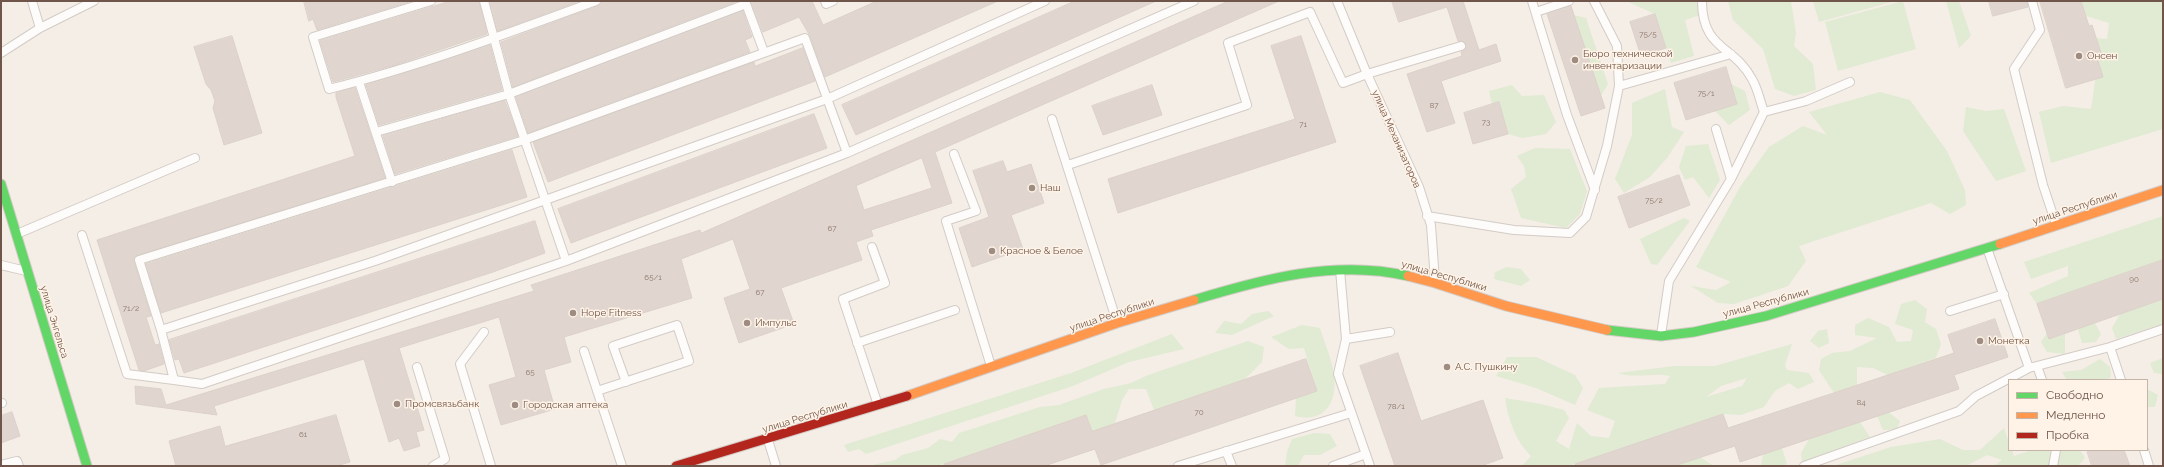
<!DOCTYPE html>
<meta charset="utf-8">
<style>
body{margin:0}
#map{position:relative;width:2164px;height:467px;overflow:hidden;background:#f4eee7;font-family:Raleway,sans-serif}
canvas{display:block}
.frame{position:absolute;inset:0;border:2px solid #6f554a;pointer-events:none}
.legend{position:absolute;left:2008px;top:379px;width:140px;height:72px;box-sizing:border-box;background:#fef3e6;border:1px solid #c5b4a8;margin:0;padding:5px 7px;list-style:none;font-size:12px;color:#6f554a}
.legend li{display:flex;align-items:center;gap:8px;height:20px}
.legend b{width:20px;border:1px solid #c5b4a8}
</style>
<div id="map">
<canvas width="2164" height="467"></canvas>
<div class="frame"></div>
<ul class="legend">
<li><b style="height:5px;background:#63d668"></b>Свободно</li>
<li><b style="height:5px;background:#ff974d"></b>Медленно</li>
<li><b style="height:5px;background:#b3261e"></b>Пробка</li>
</ul>
</div>
<script>
const ctx = document.querySelector('canvas').getContext('2d');
ctx.lineJoin = 'round';
function paint(path, color) { ctx.fillStyle = color; ctx.fill(path, 'evenodd'); }
function strokePath(path, color, width, dash) { ctx.strokeStyle = color; ctx.lineWidth = width; ctx.lineCap = dash ? 'butt' : 'round'; ctx.setLineDash(dash || []); ctx.stroke(path); }
function label(font, color, halo, rows, align = 'center') {
  ctx.font = font + ' Raleway,sans-serif'; ctx.lineWidth = 3; ctx.setLineDash([]); ctx.textBaseline = 'middle'; ctx.strokeStyle = halo; ctx.fillStyle = color; for (const [text, x, y, turn = 0] of rows) {
    ctx.save(); ctx.translate(x, y); ctx.rotate((+turn || 0) * Math.PI / 180); ctx.textAlign = isNaN(turn) ? turn : align; if (halo) ctx.strokeText(text, 0, 0); ctx.fillText(text, 0, 0); ctx.restore();
  }
}
const green = new Path2D(`
 M1626 1H1695L1707 13 1685 20 1694 56 1671 63 1655 14Z
 M1728 1H1791L1796 33 1794 46 1813 64 1816 90 1794 96 1775 89 1763 49 1733 20Z
 M1813 1H1895L1819 22Z
 M1903 1 1916 49 1838 71 1825 22Z
 M1946 1H1959L1971 36 1959 48Z
 M2081 1H2163V129L2051 163 2039 112 2063 106 2091 109 2098 61 2103 59 2096 38 2107 39 2109 23 2086 16Z
 M1574 15 1586 18 1608 84 1601 96Z
 M1731 84 1745 91 1750 110 1729 125 1715 111 1737 104Z
 M1512 85 1522 96 1544 95 1556 122 1546 134 1522 138 1508 134 1499 103 1492 105 1489 91Z
 M1665 89 1672 127 1684 132 1667 158 1650 177 1624 193 1615 179 1632 135V103Z
 M1880 92 1910 100 1947 151 1965 190 1966 205 1950 214 1931 203 1799 246 1806 261 1788 286 1734 304 1718 303 1691 286 1716 290 1731 282 1696 267 1740 187 1769 147 1803 126 1827 135 1809 112Z
 M1966 107 1986 111 2004 109 2026 171 1996 181 1963 131Z
 M1708 144 1720 180 1709 198 1693 177 1685 180 1679 167 1686 146Z
 M1535 148 1570 149 1587 191 1580 214 1566 228 1521 218 1511 189 1526 177 1524 166 1517 156Z
 M2163 216V260L2037 304 2029 293 2068 276V266L2031 279 2024 262Z
 M1684 218 1690 221 1657 265 1651 264 1640 239Z
 M1507 267 1521 269 1530 280 1521 286 1494 279 1495 272Z
 M2163 299V324L2116 339 2112 328 2120 314Z
 M1915 300 1927 309 1925 322 1936 329 1941 344 1936 358 1888 375 1873 368 1857 367V385L1834 393 1819 370 1821 359 1832 353 1850 351 1877 338 1855 335V325L1868 318 1889 327 1897 342 1911 341 1913 330 1895 324 1901 304Z
 M1268 311 1274 316 1232 335 1215 333 1224 321 1241 324 1252 314Z
 M2095 323 2101 334 2096 342 2082 343 2078 329Z
 M1302 325 1320 328C1324 341 1330 355 1333 369 1339 398 1328 424 1295 416L1296 398 1317 391 1304 348 1289 349 1271 337Z
 M1827 329 1829 343 1819 348 1810 341 1818 331Z
 M2047 333 2049 339 2065 334V354L2047 352 2041 342Z
 M1172 334 1184 349 1129 362 1073 386 866 454 859 449 848 452 844 445 1071 373Z
 M1248 341 1264 347 1262 362 1244 380 1154 410 1146 389H1129L1122 400 1115 423 1092 431 1086 415 937 466H868L895 460 902 455 928 448 940 439 952 442 959 433 1040 407 1059 405 1104 389 1131 383 1148 375Z
 M1792 344 1785 365 1787 370 1809 373 1814 382 1798 389 1789 383 1775 391 1764 407 1741 415 1723 414 1568 466H1522L1531 456C1516 442 1508 419 1505 398L1541 404 1564 410 1569 418 1556 441 1569 449 1577 423 1591 436 1609 438 1615 421 1587 410 1599 388 1665 384 1670 376C1653 372 1635 379 1618 373L1674 366H1715ZM1747 378 1742 386 1706 397 1721 386Z
 M1507 357H1536L1575 375 1583 388 1575 405 1536 388 1496 376Z
 M2163 358V374L2154 373 2150 363Z
 M2100 359 2110 367 2111 377 2107 380H2067L2062 372 2081 370Z
 M2147 389 2158 395 2155 407H2147Z
 M1888 412 1900 421 1897 429 1883 430 1877 416Z
 M1860 422 1870 437 1802 462 1801 453 1809 439Z
 M2004 428 2009 443V450H2012L2014 456 2032 450H2080L2085 458 2078 466H1994L2002 460 1987 455 1966 466H1833L1891 447 1940 439 1963 450H1980Z
 M1314 433 1330 434 1337 446 1320 455H1304L1298 466H1285L1287 452 1292 439Z
 M1782 448 1787 464 1781 466H1761L1763 454Z
 M1700 457 1714 466H1727H1674Z`);
const building = new Path2D(`
 M304 1H412L317 30 313 19 309 21Z
 M451 1H479L487 34 395 65 333 82 320 41Z
 M490 1H580L498 31Z
 M601 1H738L513 87 501 42 598 6Z
 M751 1H812L823 25 877 1H998L825 77 810 36 799 17 763 32Z
 M1075 1H1156L856 135 842 105Z
 M1229 1H1279L935 152 952 203 871 230 873 236 856 242 862 260 781 288 794 324 739 343 724 298 750 289 733 239 681 259 692 298 564 337 571 362 544 370 555 409 501 425 489 385 516 377 499 317 399 348 424 430 416 432 420 446 404 451 399 438 389 442 364 359 214 406 217 415 136 404 135 386 161 389 166 405 534 291 531 285 700 230 701 233ZM922 158 932 188 864 210 856 186Z
 M1392 1H1463L1479 50 1496 44 1501 61 1441 81 1455 123 1427 132 1407 74 1462 56 1461 52 1465 49 1466 44 1463 41H1458L1447 7 1399 22Z
 M1989 1H2027L2028 7 1993 16Z
 M2040 1H2081L2089 26 2092 25 2103 59 2098 61 2103 77 2066 88Z
 M1571 6 1605 108 1581 116 1547 14Z
 M743 11 752 37 745 40 750 52 528 133 516 97Z
 M1655 14 1666 48 1641 56 1630 22Z
 M232 36 262 133 224 145 213 108 215 101 211 90 206 84 194 47Z
 M1301 36 1336 142 1118 213 1108 179 1295 119 1271 46Z
 M490 45 502 90 379 125 366 85Z
 M803 48 815 81 548 182 533 142 754 62 755 66Z
 M1726 67 1737 104 1686 120 1674 83Z
 M1152 85 1162 115 1103 135 1092 106Z
 M355 88 385 178 135 256 134 262 151 316 146 317 155 345 159 344 164 364 144 371 139 370 97 240 355 156 336 97V93Z
 M505 101 518 136 395 174 383 136Z
 M1499 102 1508 134 1473 144 1464 113Z
 M814 114 827 148 571 243 558 209Z
 M512 150 527 197 161 313 146 264Z
 M1003 161 1007 172 1031 164 1044 203 1011 215 1023 249 972 267 959 228 989 217 973 171Z
 M1679 175 1690 205 1629 228 1618 197Z
 M535 221 545 253 493 272 184 373 179 359 175 360 169 340Z
 M2163 260V299L2049 339 2037 304Z
 M1995 319 2008 357 1954 375 1959 389 1740 462 1735 446 1674 466H1576L1575 464 1723 414 1728 428 1954 353 1948 335Z
 M1398 353 1421 421 1483 400 1503 458 1481 466H1395L1360 366Z
 M1306 359 1317 391 1101 465 1095 449 1044 466H944V464L1086 415 1092 431Z
 M12 412 20 436 1 443V416Z
 M336 415 350 462 336 466H176L169 441 220 426 225 446Z
 M2087 450H2124L2130 466H2092Z`);
const lane = new Path2D(`
 M32 1 40 28
 M431 1 313 37 329 89C420 66 509 33 596 1
 M484 1 509 94 566 261
 M745 1 764 52
 M825 1 826 4 833 1
 M1337 1 1367 74 1419 187 1431 225 1435 281
 M1532 1 1567 115 1595 190
 M2032 1 2040 30 2014 69 2043 185 2056 224
 M1536 12 1569 1
 M1 53 40 28 94 1
 M359 82 392 182
 M1619 86 1731 54
 M1764 112 1806 101 1850 82
 M1052 119 1117 322
 M1716 129 1731 179
 M376 132 509 94 746 4
 M954 154 976 211 946 221 991 366
 M1068 165 1247 105 1228 43 1310 12 1343 83 1367 74 1461 46
 M1427 216 1514 230 1570 233 1586 217 1607 146 1619 86 1617 46 1594 1
 M17 234 195 158
 M82 235 127 374 174 380 161 330 139 260 524 140 805 38 847 153
 M872 247 885 283 843 299 878 405
 M1987 248 2029 368
 M1 265 26 271
 M1340 270 1346 339 1338 374 1370 466
 M1950 311 2004 294
 M161 330 375 261 827 99 1045 1
 M484 332 460 364 491 466
 M1661 335 1669 281 1731 179 1764 112C1760 101 1758 89 1752 79 1734 45 1702 50 1702 1
 M1346 339 1390 332
 M857 343 955 310
 M2110 347 2121 380
 M584 351 622 466
 M2037 366 2042 380
 M417 367 445 459 433 466
 M174 380 202 384 566 261 847 153 1194 1
 M597 391 689 361 677 325 613 346 626 382
 M1 403H2
 M768 440 776 466
 M2144 450 2149 466
 M1226 451 1232 466
 M1 465 17 461 19 466
 M1178 466 1351 413
 M1333 466 1366 454
 M1804 466 1959 411 1976 396 2029 368 2110 347 2163 329
 M2053 466 2056 450`);
const fast = new Path2D(`
 M1 184 87 466
 M1194 300C1263 279 1336 259 1408 276
 M1607 330 1661 336 1694 332 1766 316 2000 244`);
const slow = new Path2D(`
 M2000 244 2163 190
 M1408 276 1435 283 1506 306 1607 330
 M907 396 1117 323 1194 300`);
const jam = new Path2D(`
 M676 466 907 396`);
const markers = [
 [2079,56,4,"#9e8b81"],
 [1575,60,4,"#9e8b81"],
 [1032,188,4,"#9e8b81"],
 [992,251,4,"#9e8b81"],
 [573,313,4,"#9e8b81"],
 [747,323,4,"#9e8b81"],
 [1980,341,4,"#9e8b81"],
 [1447,367,4,"#9e8b81"],
 [397,404,4,"#9e8b81"],
 [515,405,4,"#9e8b81"]
];
const numberNames = [
 ["75/5",1648,35],
 ["75/1",1706,94],
 ["87",1434,106],
 ["73",1486,123],
 ["71",1303,125],
 ["75/2",1654,201],
 ["67",832,229],
 ["65/1",653,278],
 ["90",2134,280],
 ["67",760,293],
 ["71/2",131,309],
 ["65",530,373],
 ["84",1861,403],
 ["78/1",1396,407],
 ["70",1199,413],
 ["61",303,435]
];
const poiNames = [
 ["Бюро технической",1583,54],
 ["инвентаризации",1583,66],
 ["Онсен",2087,56],
 ["Наш",1040,188],
 ["Красное & Белое",1000,251],
 ["Hope Fitness",581,313],
 ["Импульс",755,323],
 ["Монетка",1988,341],
 ["А.С. Пушкину",1455,367],
 ["Промсвязьбанк",405,404],
 ["Городская аптека",523,405]
];
const streetNames = [
 ["улица Механизаторов",1396,139,66],
 ["улица Республики",2075,208,-18],
 ["улица Республики",1444,276,16],
 ["улица Республики",1766,303,-15],
 ["улица Республики",1112,315,-18],
 ["улица Энгельса",54,322,73],
 ["улица Республики",805,417,-17]
];
paint(green, '#e1ead2');
paint(building, '#e0d6cf');
strokePath(building, '#dcd1ca', 1);
strokePath(lane, '#d3cbc5', 10);
strokePath(fast, '#d3cac4', 11);
strokePath(slow, '#d3cac4', 11);
strokePath(jam, '#d3cac4', 11);
strokePath(lane, '#fdfcfb', 8);
strokePath(fast, '#63d668', 9);
strokePath(slow, '#ff974d', 9);
strokePath(jam, '#b3261e', 9);
for (const [x, y, r, color] of markers) { const dot = new Path2D(); dot.arc(x, y, r, 0, 2 * Math.PI); ctx.fillStyle = color; ctx.fill(dot); strokePath(dot, '#fef3e6', 1.5); }
label('8px', '#8d776e', null, numberNames);
label('10px', '#6f554a', '#fef3e6', poiNames, 'left');
label('10px', '#6f554a', '#fef3e6', streetNames);
</script>
